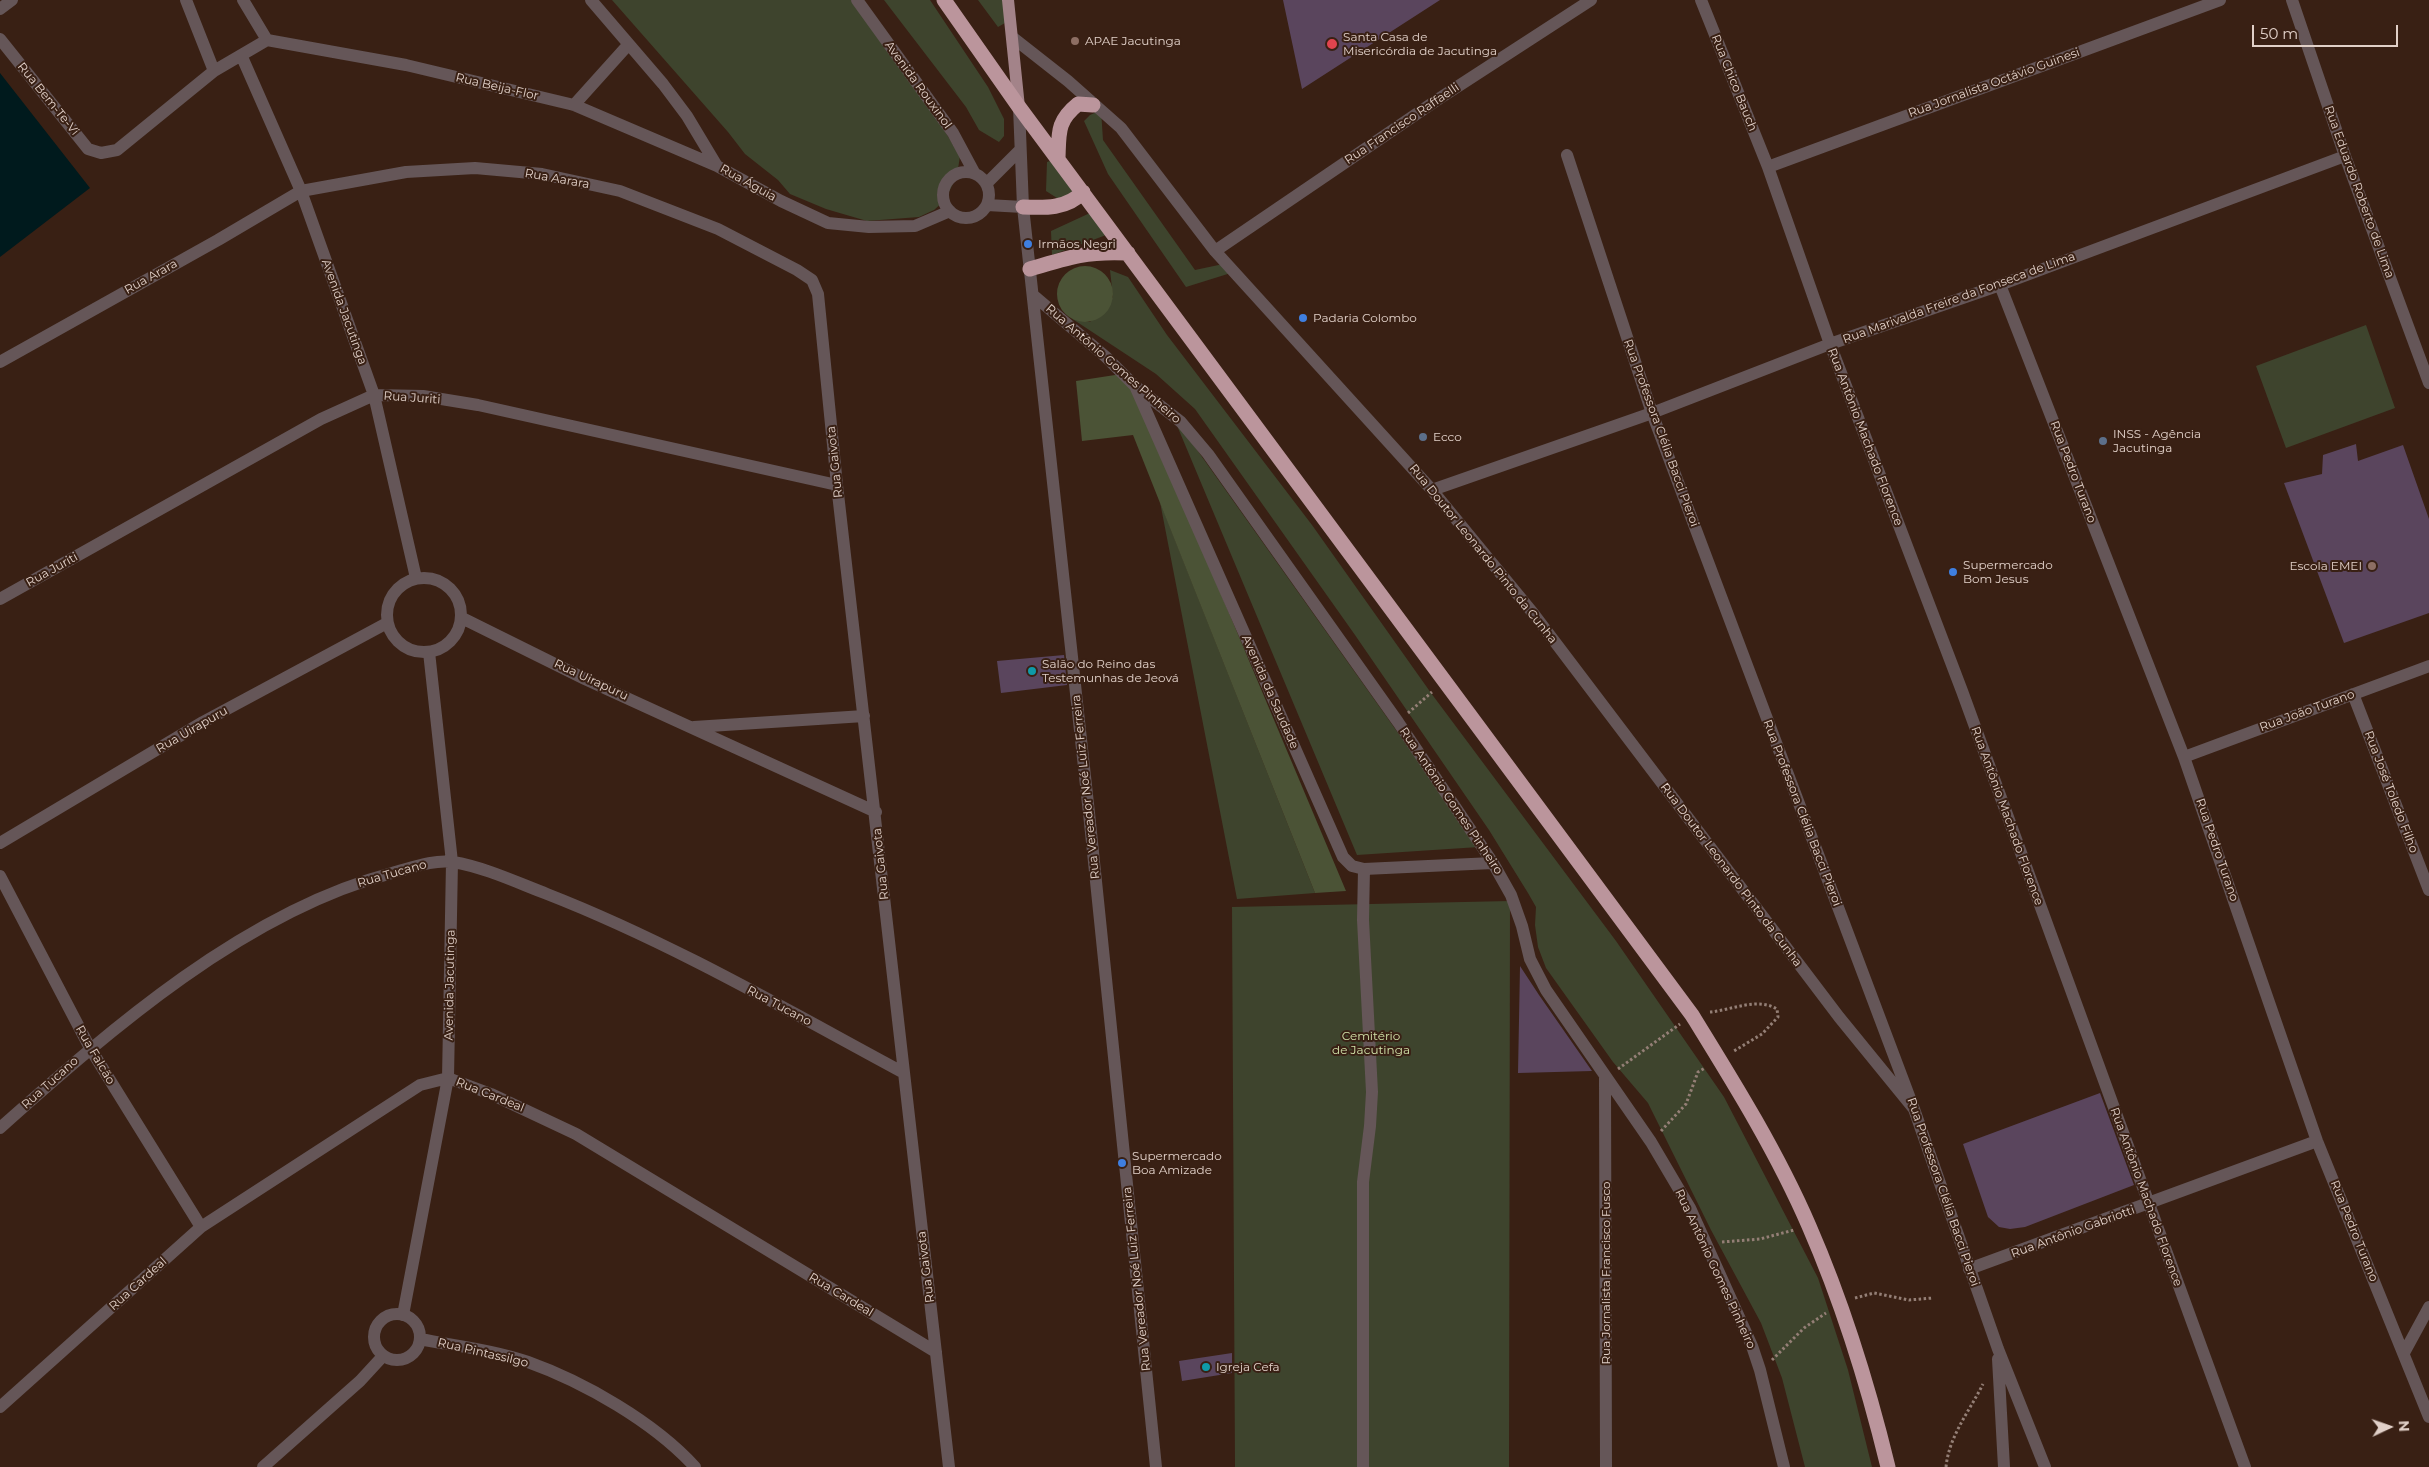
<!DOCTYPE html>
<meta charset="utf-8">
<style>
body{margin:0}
#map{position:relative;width:2429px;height:1467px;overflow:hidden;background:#392014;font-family:Montserrat,sans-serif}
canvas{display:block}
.north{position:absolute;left:2364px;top:1402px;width:50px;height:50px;-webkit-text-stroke:4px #392014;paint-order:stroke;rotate:87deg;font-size:14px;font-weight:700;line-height:20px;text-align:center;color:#e1d0c8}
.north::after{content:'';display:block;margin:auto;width:18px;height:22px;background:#e1d0c8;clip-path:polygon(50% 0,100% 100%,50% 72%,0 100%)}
.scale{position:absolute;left:2252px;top:25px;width:146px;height:22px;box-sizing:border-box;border:2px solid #e1d0c8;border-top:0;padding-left:6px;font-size:15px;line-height:18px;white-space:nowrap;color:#e1d0c8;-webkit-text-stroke:4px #392014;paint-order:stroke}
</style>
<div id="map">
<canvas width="2429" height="1467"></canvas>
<div class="north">N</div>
<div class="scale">50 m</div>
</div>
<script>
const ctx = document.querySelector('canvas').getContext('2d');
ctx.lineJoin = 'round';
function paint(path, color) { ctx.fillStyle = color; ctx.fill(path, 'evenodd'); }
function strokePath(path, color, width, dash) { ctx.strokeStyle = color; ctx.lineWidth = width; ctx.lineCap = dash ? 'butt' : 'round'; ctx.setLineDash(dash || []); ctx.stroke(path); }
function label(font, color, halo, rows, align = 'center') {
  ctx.font = font + ' Montserrat,sans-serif'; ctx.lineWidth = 4; ctx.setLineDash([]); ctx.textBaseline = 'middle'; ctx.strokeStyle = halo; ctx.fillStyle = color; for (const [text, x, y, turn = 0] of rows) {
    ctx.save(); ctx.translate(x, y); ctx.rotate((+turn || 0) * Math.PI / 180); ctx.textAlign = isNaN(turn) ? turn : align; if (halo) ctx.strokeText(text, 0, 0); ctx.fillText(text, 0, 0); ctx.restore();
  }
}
const green = new Path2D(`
 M612 0H851L920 91 960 156 958 169 952 186 944 201 934 210 919 217 867 221 826 209 790 194 778 180 745 154 728 132Z
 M884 0H930L988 87 1004 119V136L999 142 979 130 966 107Z
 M978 0H1004L1005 23 998 27Z
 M1101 110 1103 140 1195 270 1228 263 1234 272 1186 287 1108 174 1084 121 1090 115Z
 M1053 160 1076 191 1067 200 1057 198 1046 191 1047 162Z
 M1090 213 1109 234 1052 255 1051 231Z
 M1110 270 1128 277 1167 335 1312 525 1431 693 1616 941 1724 1097 1818 1278 1848 1370 1872 1467H1805L1782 1378 1761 1323 1711 1230 1648 1103 1613 1062 1546 968 1538 947 1535 925 1536 907 1528 893 1489 830 1355 635 1195 409 1156 374 1071 318 1090 322 1113 297Z
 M2366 325 2395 408 2286 448 2256 366Z
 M1173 416 1479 847 1357 855Z
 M1160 502 1315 893 1237 899Z
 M1510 901 1509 1467H1235L1232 907Z`);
const forest = new Path2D(`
 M1057 294a28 28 0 1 1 56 0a28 28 0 1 1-56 0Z
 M1128 373 1346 891 1315 893 1133 435 1082 441 1076 381Z`);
const water = new Path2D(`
 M0 73 90 188 0 257Z`);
const building = new Path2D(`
 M1283 0H1440L1302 89Z
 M2356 444 2358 461 2403 445 2429 519V613L2344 643 2284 483 2322 474 2323 455Z
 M1064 655 1067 685 1001 693 997 661Z
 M1520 966 1539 995 1592 1071 1518 1073Z
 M2100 1093 2134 1185 2025 1227 2010 1229 1999 1227 1988 1217 1963 1144Z
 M1232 1353V1373L1182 1381 1179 1361Z`);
const path = new Path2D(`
 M1408 713 1432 692
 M1710 1012C1732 1010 1757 997 1777 1009L1778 1017 1762 1034 1734 1051
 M1618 1069 1680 1024
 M1661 1131 1686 1104 1698 1072 1705 1068
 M1722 1242 1760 1239 1794 1230
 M1855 1298 1874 1293 1909 1300 1933 1298
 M1772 1360 1804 1328 1826 1313
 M1946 1467C1949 1436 1969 1412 1983 1384`);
const minor = new Path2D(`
 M186 0 214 71 267 40 243 0
 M591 0 663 84 687 116 717 166
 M857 0 953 133 975 174
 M1701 0 1768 167 1830 344 1962 691 2245 1467
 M2292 0 2345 156 2429 383
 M0 9 12 0
 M1012 37 1068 81 1121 128 1215 251 1432 490 1533 613 1839 1017 1914 1109
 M0 39 88 149 101 153 117 150 214 71
 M267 40 406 65 574 105 717 166 781 201 828 223 869 227 915 226 950 211
 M242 57 301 191 374 395 416 578
 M574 105 628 45
 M1019 107 1023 207 1089 813 1156 1467
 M1567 155 1652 413 1914 1109 1998 1349 2045 1467
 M1768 167 2220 0
 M943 195a23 23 0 1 1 46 0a23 23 0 1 1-46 0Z
 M986 184 1019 151
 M987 205 1023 207
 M1215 251 1440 98 1591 0
 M2000 285 2184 757 2317 1141 2429 1417
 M1033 295 1106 357 1135 386 1181 422 1208 454 1398 722 1493 863 1511 895 1522 926 1530 959 1546 990 1651 1142 1690 1208 1752 1346 1760 1370 1784 1467
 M0 362 218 240 301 191 406 172 475 168 542 174 620 191 718 229 797 270 812 280 818 294 837 485 949 1467
 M1136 388 1343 857 1352 866 1364 869 1493 863
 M1432 490 1652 413 1830 344 2000 285 2345 156
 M387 615a37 37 0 1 1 74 0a37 37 0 1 1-74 0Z
 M0 599 321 419 374 395 423 396 478 405 837 485
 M462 618 585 679 876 812
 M2353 694 2429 890
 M694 727 864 716
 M2184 757 2429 666
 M0 843 203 722 387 623
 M0 876 90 1048 201 1227
 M1605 1078 1606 1467
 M0 1128C111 1029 246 911 392 873 411 868 434 859 453 862 484 867 518 883 547 894 670 942 787 1010 904 1073
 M1969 1269 2317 1141
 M374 1337a23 23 0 1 1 46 0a23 23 0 1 1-46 0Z
 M403 1315 448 1078 452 862 429 652
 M420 1339C455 1346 494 1350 528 1362 584 1382 654 1422 695 1467
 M2404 1353 2429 1307
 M1998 1359 2004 1467
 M0 1407 201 1227 420 1085 448 1078 491 1094 576 1134 936 1352
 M263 1467 360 1381 383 1356
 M1363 1467V1182L1370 1126 1372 1092 1363 920 1364 869`);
const major = new Path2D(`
 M1008 0 1019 107`);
const highway = new Path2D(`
 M944 0 1019 107 1692 1015C1734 1083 1777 1152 1809 1226 1843 1304 1868 1385 1888 1467
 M1058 158C1059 132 1057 121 1078 104L1093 105
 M1023 207C1045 208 1067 209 1083 192
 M1030 269C1069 257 1087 251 1128 253`);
const markers = [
 [1075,41,5,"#8d6e63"],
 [1332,44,6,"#e0444e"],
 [1028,244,5,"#3f7fe0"],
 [1303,318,5,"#3f7fe0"],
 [1423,437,5,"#5c6f8a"],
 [2103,441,5,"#5c6f8a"],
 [2372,566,5,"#8d6e63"],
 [1953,572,5,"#3f7fe0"],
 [1032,671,5,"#0f9aa8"],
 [1122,1163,5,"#3f7fe0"],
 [1206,1367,5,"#0f9aa8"]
];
const poiNames = [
 ["Santa Casa de",1343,37],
 ["Misericórdia de Jacutinga",1343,51],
 ["APAE Jacutinga",1085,41],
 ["Irmãos Negri",1038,244],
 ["Padaria Colombo",1313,318],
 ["INSS - Agência",2113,434],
 ["Jacutinga",2113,448],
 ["Ecco",1433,437],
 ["Supermercado",1963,565],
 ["Bom Jesus",1963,579],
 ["Escola EMEI",2362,566,"right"],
 ["Salão do Reino das",1042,664],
 ["Testemunhas de Jeová",1042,678],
 ["Supermercado",1132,1156],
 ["Boa Amizade",1132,1170],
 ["Igreja Cefa",1216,1367]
];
const streetNames = [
 ["Rua Chico Bauch",1734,83,68],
 ["Rua Jornalista Octávio Guinesi",1994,83,-20],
 ["Avenida Rouxinol",918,85,54],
 ["Rua Beija-Flor",497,87,13],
 ["Rua Bem-Te-Vi",48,99,51],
 ["Rua Francisco Raffaelli",1402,124,-34],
 ["Rua Aarara",557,179,10],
 ["Rua Águia",748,183,29],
 ["Rua Eduardo Roberto de Lima",2359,192,70],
 ["Rua Arara",151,277,-29],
 ["Rua Marivalda Freire da Fonseca de Lima",1959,298,-20],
 ["Avenida Jacutinga",344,312,70],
 ["Rua Antônio Gomes Pinheiro",1113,364,41],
 ["Rua Juriti",412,398,4],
 ["Rua Professora Clélia Bacci Pieroi",1661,433,70],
 ["Rua Antônio Machado Florence",1865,437,69],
 ["Rua Gaivota",835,462,-96],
 ["Rua Pedro Turano",2073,472,69],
 ["Rua Doutor Leonardo Pinto da Cunha",1483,554,51],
 ["Rua Juriti",52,570,-29],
 ["Rua Uirapuru",591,680,25],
 ["Avenida da Saudade",1270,692,66],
 ["Rua João Turano",2307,711,-20],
 ["Rua Uirapuru",192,730,-30],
 ["Rua Vereador Noé Luiz Ferreira",1086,787,-96],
 ["Rua José Toledo Filho",2391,792,69],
 ["Rua Antônio Gomes Pinheiro",1451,801,56],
 ["Rua Professora Clélia Bacci Pieroi",1802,813,69],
 ["Rua Antônio Machado Florence",2007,816,70],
 ["Rua Pedro Turano",2217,850,71],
 ["Rua Gaivota",881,864,-96],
 ["Rua Tucano",392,874,-16],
 ["Rua Doutor Leonardo Pinto da Cunha",1731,875,53],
 ["Avenida Jacutinga",450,985,-89],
 ["Rua Tucano",779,1006,28],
 ["Rua Falcão",95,1055,60],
 ["Rua Tucano",50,1083,-42],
 ["Rua Cardeal",490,1095,22],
 ["Rua Professora Clélia Bacci Pieroi",1943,1192,71],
 ["Rua Antônio Machado Florence",2146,1197,70],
 ["Rua Pedro Turano",2354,1231,68],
 ["Rua Antônio Gabriotti",2073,1232,-20],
 ["Rua Gaivota",926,1267,-97],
 ["Rua Antônio Gomes Pinheiro",1715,1269,65],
 ["Rua Jornalista Francisco Fusco",1606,1273,-90],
 ["Rua Vereador Noé Luiz Ferreira",1137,1279,-96],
 ["Rua Cardeal",138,1284,-42],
 ["Rua Cardeal",841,1295,31],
 ["Rua Pintassilgo",483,1353,13]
];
const parkNames = [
 ["Cemitério",1371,1036],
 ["de Jacutinga",1371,1050]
];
paint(green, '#3e442d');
paint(forest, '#4b5336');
paint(water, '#001a1d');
paint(building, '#5a455d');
strokePath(path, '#947f76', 3, [2.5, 2.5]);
strokePath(minor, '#655658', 12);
strokePath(major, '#a38389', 12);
strokePath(highway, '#bb959c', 15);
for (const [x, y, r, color] of markers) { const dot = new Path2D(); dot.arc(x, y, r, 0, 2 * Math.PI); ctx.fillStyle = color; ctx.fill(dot); strokePath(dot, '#392014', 2); }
label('12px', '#e1d0c8', '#392014', poiNames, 'left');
label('12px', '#e1d0c8', '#392014', streetNames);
label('12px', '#d1e2a9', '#392014', parkNames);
</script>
